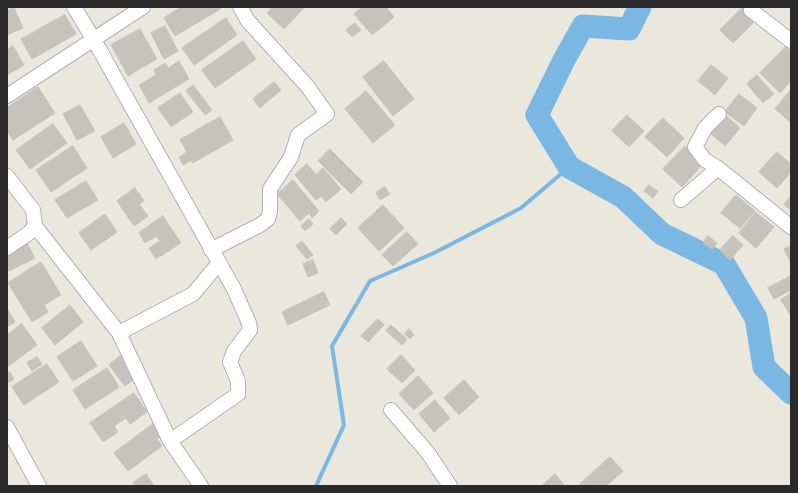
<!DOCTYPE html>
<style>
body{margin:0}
#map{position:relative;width:798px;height:493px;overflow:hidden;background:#eae7dd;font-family:"Space Grotesk",sans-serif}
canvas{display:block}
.frame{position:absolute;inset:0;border:8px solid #2a2a2a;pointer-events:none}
</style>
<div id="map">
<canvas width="798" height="493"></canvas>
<div class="frame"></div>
</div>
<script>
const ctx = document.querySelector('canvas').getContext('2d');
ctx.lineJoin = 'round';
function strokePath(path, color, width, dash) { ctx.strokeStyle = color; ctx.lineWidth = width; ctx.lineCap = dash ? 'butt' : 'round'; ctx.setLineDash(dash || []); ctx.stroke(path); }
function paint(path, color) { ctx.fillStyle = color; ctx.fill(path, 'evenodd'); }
const stream = new Path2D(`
 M316 486 344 425 332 346 370 281 434 253 521 208 569 167`);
const river = new Path2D(`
 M640 7 629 29 583 26 564 60 537 115 569 167 623 197 662 234 724 264 756 318 764 367 791 393`);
const building = new Path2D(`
 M182 7H222V8L175 36 164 18Z
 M273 7H305L284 29 267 13Z
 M363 7H386L394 17 372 35 354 14Z
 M743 7 756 20 733 43 720 30Z
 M14 8 23 28 7 35V11Z
 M65 15 76 34 32 59 21 39Z
 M226 18 237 35 194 65 182 48Z
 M355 23 361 30 352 37 346 30Z
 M165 26 178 51 164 59 151 33Z
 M140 29 157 59 128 76 111 45Z
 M243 41 256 59 215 88 202 70Z
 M13 46 24 65 7 75V50Z
 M786 47 791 52V81L780 93 760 73Z
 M179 61 189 79 149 103 139 85 156 75 154 70 165 63 168 68Z
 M384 61 414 99 393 116 363 77Z
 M711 65 728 78 715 95 698 81Z
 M757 75 774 94 763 103 747 84Z
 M274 82 281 90 260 108 253 99Z
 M193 85 212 110 205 115 186 91Z
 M38 87 55 113 13 140 7 131V108Z
 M791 90V123L775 109Z
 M366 91 395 125 373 143 345 109Z
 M180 93 193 112 171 127 158 108Z
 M739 94 757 108 744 126 725 112Z
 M80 105 95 131 77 140 63 114Z
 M724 114 740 128 725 146 709 132Z
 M627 115 644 131 629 147 612 131Z
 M220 117 233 140 193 163 191 160 183 165 179 157 187 152 180 140Z
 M663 118 684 138 667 157 645 137Z
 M124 123 136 144 113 158 101 137Z
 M53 124 67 143 30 169 16 150Z
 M73 146 87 168 51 192 36 170Z
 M685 146 704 163 682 187 663 169Z
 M330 149 363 182 351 194 318 161Z
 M777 152 791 164V172L777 188 759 172Z
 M307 164 316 175 323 168 341 189 326 202 321 196 316 200 295 175Z
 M293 180 319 211 312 218 309 213 300 221 277 194Z
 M86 181 98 200 67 218 55 200Z
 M649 185 658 191 653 198 644 191Z
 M385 187 390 194 380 200 376 193Z
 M135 188 144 201 139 204 148 216 134 226 117 201Z
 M736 195 755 211 740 228 721 213Z
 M791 196V210L784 205Z
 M383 205 404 228 379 251 358 228Z
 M756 212 774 227 756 248 739 233Z
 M105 214 117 232 91 250 79 233Z
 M163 216 181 243 156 259 149 248 160 241 156 236 145 243 139 233Z
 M341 218 347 224 336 235 330 229Z
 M309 219 313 224 305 231 301 226Z
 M407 232 418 244 393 266 382 255Z
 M708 236 717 243 712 249 703 243Z
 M733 236 743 245 730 260 720 250Z
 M302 241 313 255 307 259 296 246Z
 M27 243 35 258 9 271 7 267V253Z
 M791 246V263L784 249Z
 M313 260 318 273 308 277 303 264Z
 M41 262 61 295 44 305 48 312 32 322 8 283Z
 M791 276V290L774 299 768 288Z
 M324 292 330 305 288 325 282 312Z
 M791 293V316L781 300Z
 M70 305 83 322 55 345 42 328Z
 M7 308 15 322 7 327Z
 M378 319 384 325 368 342 361 336Z
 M22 324 37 345 7 367V335Z
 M391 325 407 339 402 345 386 331Z
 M409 329 414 335 410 339 405 334Z
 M81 341 97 366 73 381 57 357Z
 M401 355 415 370 402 383 387 369Z
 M120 356 136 378 125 386 109 365Z
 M37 357 42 364 32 371 27 363Z
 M47 364 59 382 24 405 12 387Z
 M107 368 119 387 85 409 73 390Z
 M10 372 14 379 8 383 7 374Z
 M418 376 433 393 414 410 399 394Z
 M464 380 479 397 459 415 444 398Z
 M134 393 147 412 130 424 126 418 114 426 118 432 103 442 90 423Z
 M435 400 450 418 434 432 419 414Z
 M154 423 163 435 157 439 162 446 128 471 114 453Z
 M610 457 623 471 606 486H578Z
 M146 474 154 486H135L133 483Z
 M555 474 565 486H542Z`);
const minor = new Path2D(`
 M74 7 94 40 234 289 249 323 250 330 234 351 230 362 238 381V394L170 441
 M751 10 791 41
 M7 96 143 7
 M719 114 705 128 695 147 705 160 718 168 791 227
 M7 176 33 210 35 226 119 333 170 441 201 486
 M681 200 718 168
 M7 248 29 233 35 226
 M211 250 260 225 268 219 270 211V189L291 157 298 135 327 114 308 87 248 21 240 7
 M119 333 193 294 219 263
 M391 410 428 453 450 486
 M7 427 39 486`);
strokePath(stream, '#7ab7e3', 4);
strokePath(river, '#7ab7e3', 23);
paint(building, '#c6c3bc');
strokePath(building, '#c6c3b7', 1);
strokePath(minor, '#b0b1bc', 16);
strokePath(minor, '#fff', 14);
</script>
